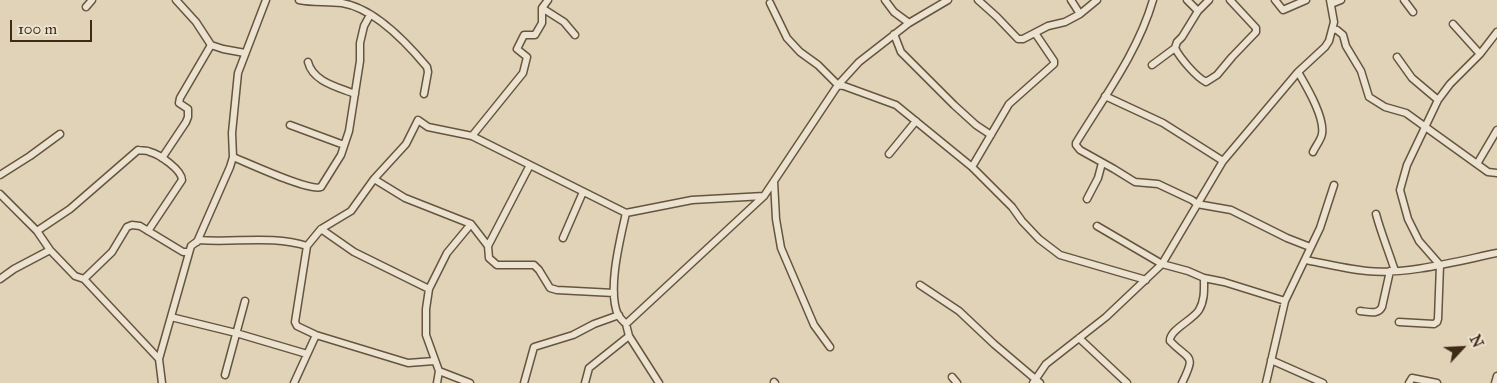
<!DOCTYPE html>
<style>
body{margin:0}
#map{position:relative;width:1497px;height:383px;overflow:hidden;background:#e1d3b7;font-family:"IM FELL Great Primer",serif}
canvas{display:block}
.north{position:absolute;left:1437px;top:323px;width:50px;height:50px;-webkit-text-stroke:4px #ece2d0;paint-order:stroke;rotate:65deg;font-size:14px;font-weight:700;line-height:20px;text-align:center;color:#3d2a17}
.north::after{content:'';display:block;margin:auto;width:18px;height:22px;background:#3d2a17;clip-path:polygon(50% 0,100% 100%,50% 72%,0 100%)}
.scale{position:absolute;left:10px;top:20px;width:82px;height:22px;box-sizing:border-box;border:2px solid #3d2a17;border-top:0;padding-left:6px;font-size:15px;line-height:18px;white-space:nowrap;color:#3d2a17;-webkit-text-stroke:4px #ece2d0;paint-order:stroke}
</style>
<div id="map">
<canvas width="1497" height="383"></canvas>
<div class="north">N</div>
<div class="scale">100 m</div>
</div>
<script>
const ctx = document.querySelector('canvas').getContext('2d');
ctx.lineJoin = 'round';
function strokePath(path, color, width, dash) { ctx.strokeStyle = color; ctx.lineWidth = width; ctx.lineCap = dash ? 'butt' : 'round'; ctx.setLineDash(dash || []); ctx.stroke(path); }
const street = new Path2D(`
 M176 0 196 22 211 45 223 49 245 53
 M299 0C313 3 327 1 342 3 374 8 407 43 427 67L428 72 424 94
 M885 0 894 12 909 23
 M978 0 997 17 1018 39H1023L1048 26 1065 22 1080 14 1097 0
 M1071 0 1080 14
 M1153 0C1138 52 1104 97 1076 143V145L1080 150 1114 169 1135 182 1158 184 1192 200 1197 204 1231 210 1287 238 1310 247
 M1187 0 1198 11 1209 0
 M1275 0 1283 10 1306 0
 M1404 0 1413 12
 M770 3 787 38 800 52 818 65 838 85 844 86 896 105 972 167 1012 207 1022 221 1039 239 1060 255 1146 280
 M1331 4 1341 0
 M86 7 92 0
 M542 8 564 22 575 35
 M1198 11 1182 37 1177 42 1175 48C1180 58 1196 77 1206 82L1217 75 1232 57 1256 32V28L1230 0
 M1453 24 1480 54
 M1333 29 1337 30 1343 35 1346 46 1361 71 1369 97 1385 107 1406 113 1488 172 1497 173
 M894 34 901 52 954 105 976 125 991 135
 M1397 57 1412 78 1438 100
 M308 62C313 82 338 87 355 94
 M1152 65 1175 48
 M1298 72C1306 86 1325 117 1322 134 1321 140 1315 147 1313 152
 M1105 96 1163 123 1223 161
 M290 125 344 145
 M472 136 523 73 527 57 517 49 524 35H535L542 23V8L548 0
 M889 154 916 121
 M233 157C248 163 310 192 321 187L341 155 349 131 360 61V43L364 26 370 15
 M162 158 186 122 188 117V109L179 103 180 98 211 45
 M1477 164 1497 130
 M972 167 1009 104 1054 64V61L1035 33
 M0 175 30 156 60 134
 M374 179 405 198 471 224 488 246 489 258 497 265H534L539 270 550 288 557 290 614 293
 M774 181 776 219 781 248 814 325 830 347
 M0 194 37 231 50 250
 M1087 199 1098 178 1102 163
 M626 213C620 240 607 290 618 315 620 318 624 322 626 324
 M1376 214C1381 233 1389 252 1395 271
 M1097 226 1162 264 1188 271 1204 278 1224 282 1285 301
 M321 229 354 252 429 289
 M37 231 70 209 138 150C142 151 147 150 150 152 159 154 182 170 182 180L148 231
 M563 238 583 192
 M197 242 230 167 233 157 232 133 238 73 266 0
 M307 246 295 322 297 326 316 335 408 363 434 361
 M488 246 530 165
 M1306 260C1326 264 1347 269 1367 271 1406 275 1458 261 1497 253
 M0 279 14 269 50 250 75 276 84 279 159 359
 M84 279 112 252 127 227 132 225 140 226 183 252H188
 M920 285 959 311 994 344 1040 383
 M1360 311C1369 312 1378 315 1382 307L1390 271
 M171 317 236 333 307 354
 M1399 322 1434 324 1437 322 1438 319 1440 265 1419 241 1408 219 1400 190 1407 165 1438 100 1450 84 1480 54 1497 32
 M1079 338 1127 383
 M1271 360 1323 383
 M439 371 470 383
 M225 375 245 301
 M952 377 957 383
 M774 382 775 383
 M162 383 159 359 191 246 199 240C235 243 272 235 307 246L321 229 351 211 374 179 406 144 418 120 428 127 472 136 626 213 692 200 764 196
 M294 383 316 335
 M437 383 439 371 426 335V309L429 289 447 253 471 224
 M524 383 534 347 573 335 594 324 619 315
 M585 383 589 368 629 336
 M659 383 629 336 626 324 764 196 838 85 859 62 909 23 948 0
 M1033 383 1046 364 1106 317 1162 264 1223 161 1298 72 1325 47 1329 41 1334 22 1330 0
 M1182 383C1197 353 1189 361 1170 341 1169 330 1193 320 1199 310 1205 300 1204 289 1204 278
 M1266 383 1285 301 1320 228 1334 185
 M1409 383 1412 378 1437 383
 M1495 383 1497 376`);
strokePath(street, '#66543f', 9);
strokePath(street, '#ece2d0', 6);
</script>
